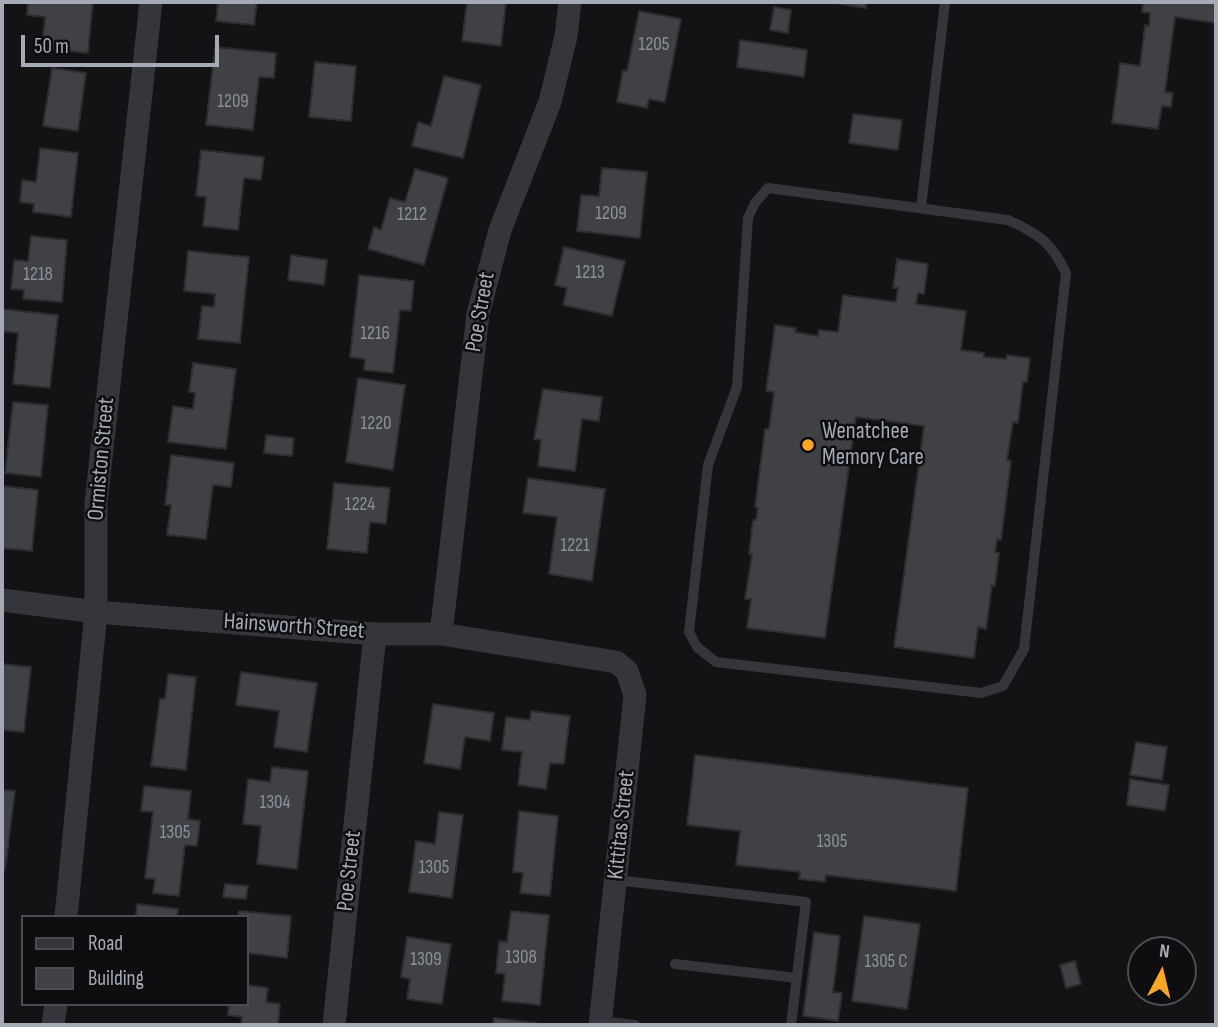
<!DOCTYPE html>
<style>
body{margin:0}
#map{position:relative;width:1218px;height:1027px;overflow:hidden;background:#131315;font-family:"Sofia Sans Condensed",sans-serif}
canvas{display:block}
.frame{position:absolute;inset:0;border:4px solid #a4abb7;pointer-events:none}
.legend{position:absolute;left:21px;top:915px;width:228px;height:91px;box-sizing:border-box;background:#0e0e10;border:2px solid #4a4d53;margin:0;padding:9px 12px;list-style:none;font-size:21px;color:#a4abb7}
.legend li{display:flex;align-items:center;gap:14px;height:35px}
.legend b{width:35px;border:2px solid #4a4d53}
.north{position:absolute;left:1127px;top:936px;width:70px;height:70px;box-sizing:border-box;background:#0e0e10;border:2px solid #4a4d53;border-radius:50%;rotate:7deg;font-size:19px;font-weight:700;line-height:28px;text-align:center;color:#a4abb7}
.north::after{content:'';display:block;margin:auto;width:24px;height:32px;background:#ffa622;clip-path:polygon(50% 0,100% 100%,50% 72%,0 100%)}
.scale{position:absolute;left:21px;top:35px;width:198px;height:32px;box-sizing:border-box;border:4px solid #a4abb7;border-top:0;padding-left:9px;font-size:21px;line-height:24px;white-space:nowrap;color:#a4abb7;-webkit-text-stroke:5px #0e0e10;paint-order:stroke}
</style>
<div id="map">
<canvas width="1218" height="1027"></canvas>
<div class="frame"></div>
<ul class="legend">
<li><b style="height:9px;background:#34363b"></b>Road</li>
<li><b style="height:19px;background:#3f4145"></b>Building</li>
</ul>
<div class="north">N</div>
<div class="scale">50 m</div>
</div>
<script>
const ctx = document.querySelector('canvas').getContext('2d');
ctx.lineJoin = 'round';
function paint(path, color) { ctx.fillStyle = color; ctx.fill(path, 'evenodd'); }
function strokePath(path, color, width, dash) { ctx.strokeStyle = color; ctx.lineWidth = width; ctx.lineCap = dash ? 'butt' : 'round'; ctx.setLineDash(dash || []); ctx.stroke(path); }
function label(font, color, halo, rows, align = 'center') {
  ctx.font = font + ' "Sofia Sans Condensed",sans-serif'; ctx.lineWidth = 5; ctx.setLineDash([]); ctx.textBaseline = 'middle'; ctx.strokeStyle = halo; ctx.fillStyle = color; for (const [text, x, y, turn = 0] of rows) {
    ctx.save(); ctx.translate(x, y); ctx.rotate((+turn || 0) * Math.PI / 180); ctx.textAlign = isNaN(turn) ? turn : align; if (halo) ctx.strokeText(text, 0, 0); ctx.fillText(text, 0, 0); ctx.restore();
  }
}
const building = new Path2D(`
 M28 2H93L88 53 42 48 45 17 27 15Z
 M218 2H257L254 25 216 21Z
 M467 2H506L501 46 462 41Z
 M829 2H866V8Z
 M1143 2H1216V23L1175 17 1165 92 1173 93 1171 107 1162 106 1158 129 1112 123 1120 63 1140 66 1145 25 1149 26 1150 13 1142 12Z
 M774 7 791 10 788 33 770 30Z
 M639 11 681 19 665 102 649 99 647 108 617 102 623 70 627 71Z
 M740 40 807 50 804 77 737 67Z
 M215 47 276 53 274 78 259 77 253 130 206 125Z
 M315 62 356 66 351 121 309 117Z
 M52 68 86 73 78 131 43 126Z
 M444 76 481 85 463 158 412 146 418 122 431 126Z
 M853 114 902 120 898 150 849 143Z
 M40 148 78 153 71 217 33 212 34 204 20 202 22 180 36 182Z
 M201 150 264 157 261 180 244 178 238 230 203 226 206 197 196 196Z
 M602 168 647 172 640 238 577 231 581 195 599 196Z
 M415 169 448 178 424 265 368 249 374 227 381 230 390 198 405 202Z
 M31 236 67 240 62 302 23 299 24 290 11 289 14 260 28 261Z
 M564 247 625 261 612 316 563 305 567 288 555 285Z
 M188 251 249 257 240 343 198 339 202 306 214 307 215 294 184 291Z
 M291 255 327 260 324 285 288 280Z
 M897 259 928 264 924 294 918 293 916 304 966 311 961 350 984 353V357L1006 359 1007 355 1030 358 1027 382H1023L1018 423 1013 422 1007 460 1011 461 1001 540 997 539 995 552 999 553 995 586 992 585 986 629 978 627 974 658 894 647 924 426 856 417 825 638 747 628 751 599H745L752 554H749L753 520H756L758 508 755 507 765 429H769L774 392 766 391 775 325 796 328 795 332 818 336 819 330 838 332 843 295 896 302 898 288H893Z
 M359 275 414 281 411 311 400 310 393 373 364 370 365 359 350 357Z
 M2 309 58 315 50 388 13 384 18 333 2 331Z
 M193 363 236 369 226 449 168 442 173 406 193 409 195 393 189 392Z
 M358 378 405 385 393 470 346 462Z
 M543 389 602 397 599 421 582 419 575 471 538 466 541 440 534 439Z
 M13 402 48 405 41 477 5 473Z
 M266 435 294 438 292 456 264 453Z
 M171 455 234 463 231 487 213 485 206 539 167 535 171 505H165Z
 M528 478 605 489 592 581 549 574 557 517 523 513Z
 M334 483 390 488 386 524 370 522 367 553 327 549Z
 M3 486 38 490 32 551 2 548Z
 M2 664 31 667 24 732 2 730Z
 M241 672 317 683 307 752 274 747 279 711 236 705Z
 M168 674 196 677 186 770 151 766 160 698 165 699Z
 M433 704 494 713 490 741 465 737 460 769 424 763Z
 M531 711 570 716 564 764 550 763 546 789 518 785 522 752 502 750 506 717 530 720Z
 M1136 742 1167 747 1162 780 1130 775Z
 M695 755 968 788 956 891 826 875 825 882 799 879 800 872 736 865 740 831 687 825Z
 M272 767 308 771 297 869 257 864 261 826 243 824 248 779 270 782Z
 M1130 779 1169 785 1165 811 1127 805Z
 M144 786 191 791 188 819 200 821 197 846 185 845 179 896 153 893 155 879 145 878 153 812 141 811Z
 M2 790 15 791 5 870 2 869Z
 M519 811 558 816 550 896 520 893 523 873 513 872Z
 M439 812 463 815 452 898 409 892 416 841 435 844Z
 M225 884 248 886 246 899 223 897Z
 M137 904 178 909 177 917H136Z
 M239 911 291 916 287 958 247 953V917H238Z
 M511 911 549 915 540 1005 502 1001 505 974 496 973 499 941 507 942Z
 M864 916 920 924 907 1009 852 1001Z
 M814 932 840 936 833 992 842 993 838 1021 803 1016Z
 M407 937 451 944 442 1004 407 999 410 979 401 977Z
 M1075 961 1081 984 1066 988 1060 965Z
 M247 985 268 988 266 1002 280 1004 278 1025H241L242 1017 228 1015 229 1004H247Z
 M494 1018 537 1023 536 1025H493Z`);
const service = new Path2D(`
 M768 188 1008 220C1039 234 1051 242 1066 273L1024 649 1003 686 981 693 716 662 697 647 689 632 708 465 737 387 748 218 755 203Z
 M921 208 945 2
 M616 880 806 902 791 1025
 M675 964 797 978
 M600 1021 635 1025`);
const minor = new Path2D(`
 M2 600 96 612 375 634H441L616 662 627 671 635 695 600 1025
 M441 634 478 314 500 230 550 102 566 36 570 2
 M66 917 96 612V503L151 2
 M53 1025 56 1004
 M334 1025 375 634`);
const markers = [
 [808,445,7,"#ffa622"]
];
const numberNames = [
 ["1205",654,45],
 ["1209",233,102],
 ["1209",611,214],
 ["1212",412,215],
 ["1213",590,273],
 ["1218",38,275],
 ["1216",375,334],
 ["1220",376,424],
 ["1224",360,505],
 ["1221",575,546],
 ["1304",275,803],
 ["1305",175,833],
 ["1305",832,842],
 ["1305",434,868],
 ["1308",521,958],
 ["1309",426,960],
 ["1305 C",886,962]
];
const streetNames = [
 ["Poe Street",481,312,-80],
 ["Ormiston Street",102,459,-85],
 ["Hainsworth Street",294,627,4],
 ["Kittitas Street",622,825,-84],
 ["Poe Street",350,871,-84]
];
const poiNames = [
 ["Wenatchee",822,432],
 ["Memory Care",822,458]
];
paint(building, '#3f4145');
strokePath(building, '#2d2d31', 2);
strokePath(service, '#34363b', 10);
strokePath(minor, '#34363b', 23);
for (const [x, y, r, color] of markers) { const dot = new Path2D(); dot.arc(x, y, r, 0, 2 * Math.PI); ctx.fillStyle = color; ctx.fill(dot); strokePath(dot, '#0e0e10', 2.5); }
label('19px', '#8b909a', null, numberNames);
label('23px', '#a4abb7', '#0e0e10', streetNames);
label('23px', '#a4abb7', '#0e0e10', poiNames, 'left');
</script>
